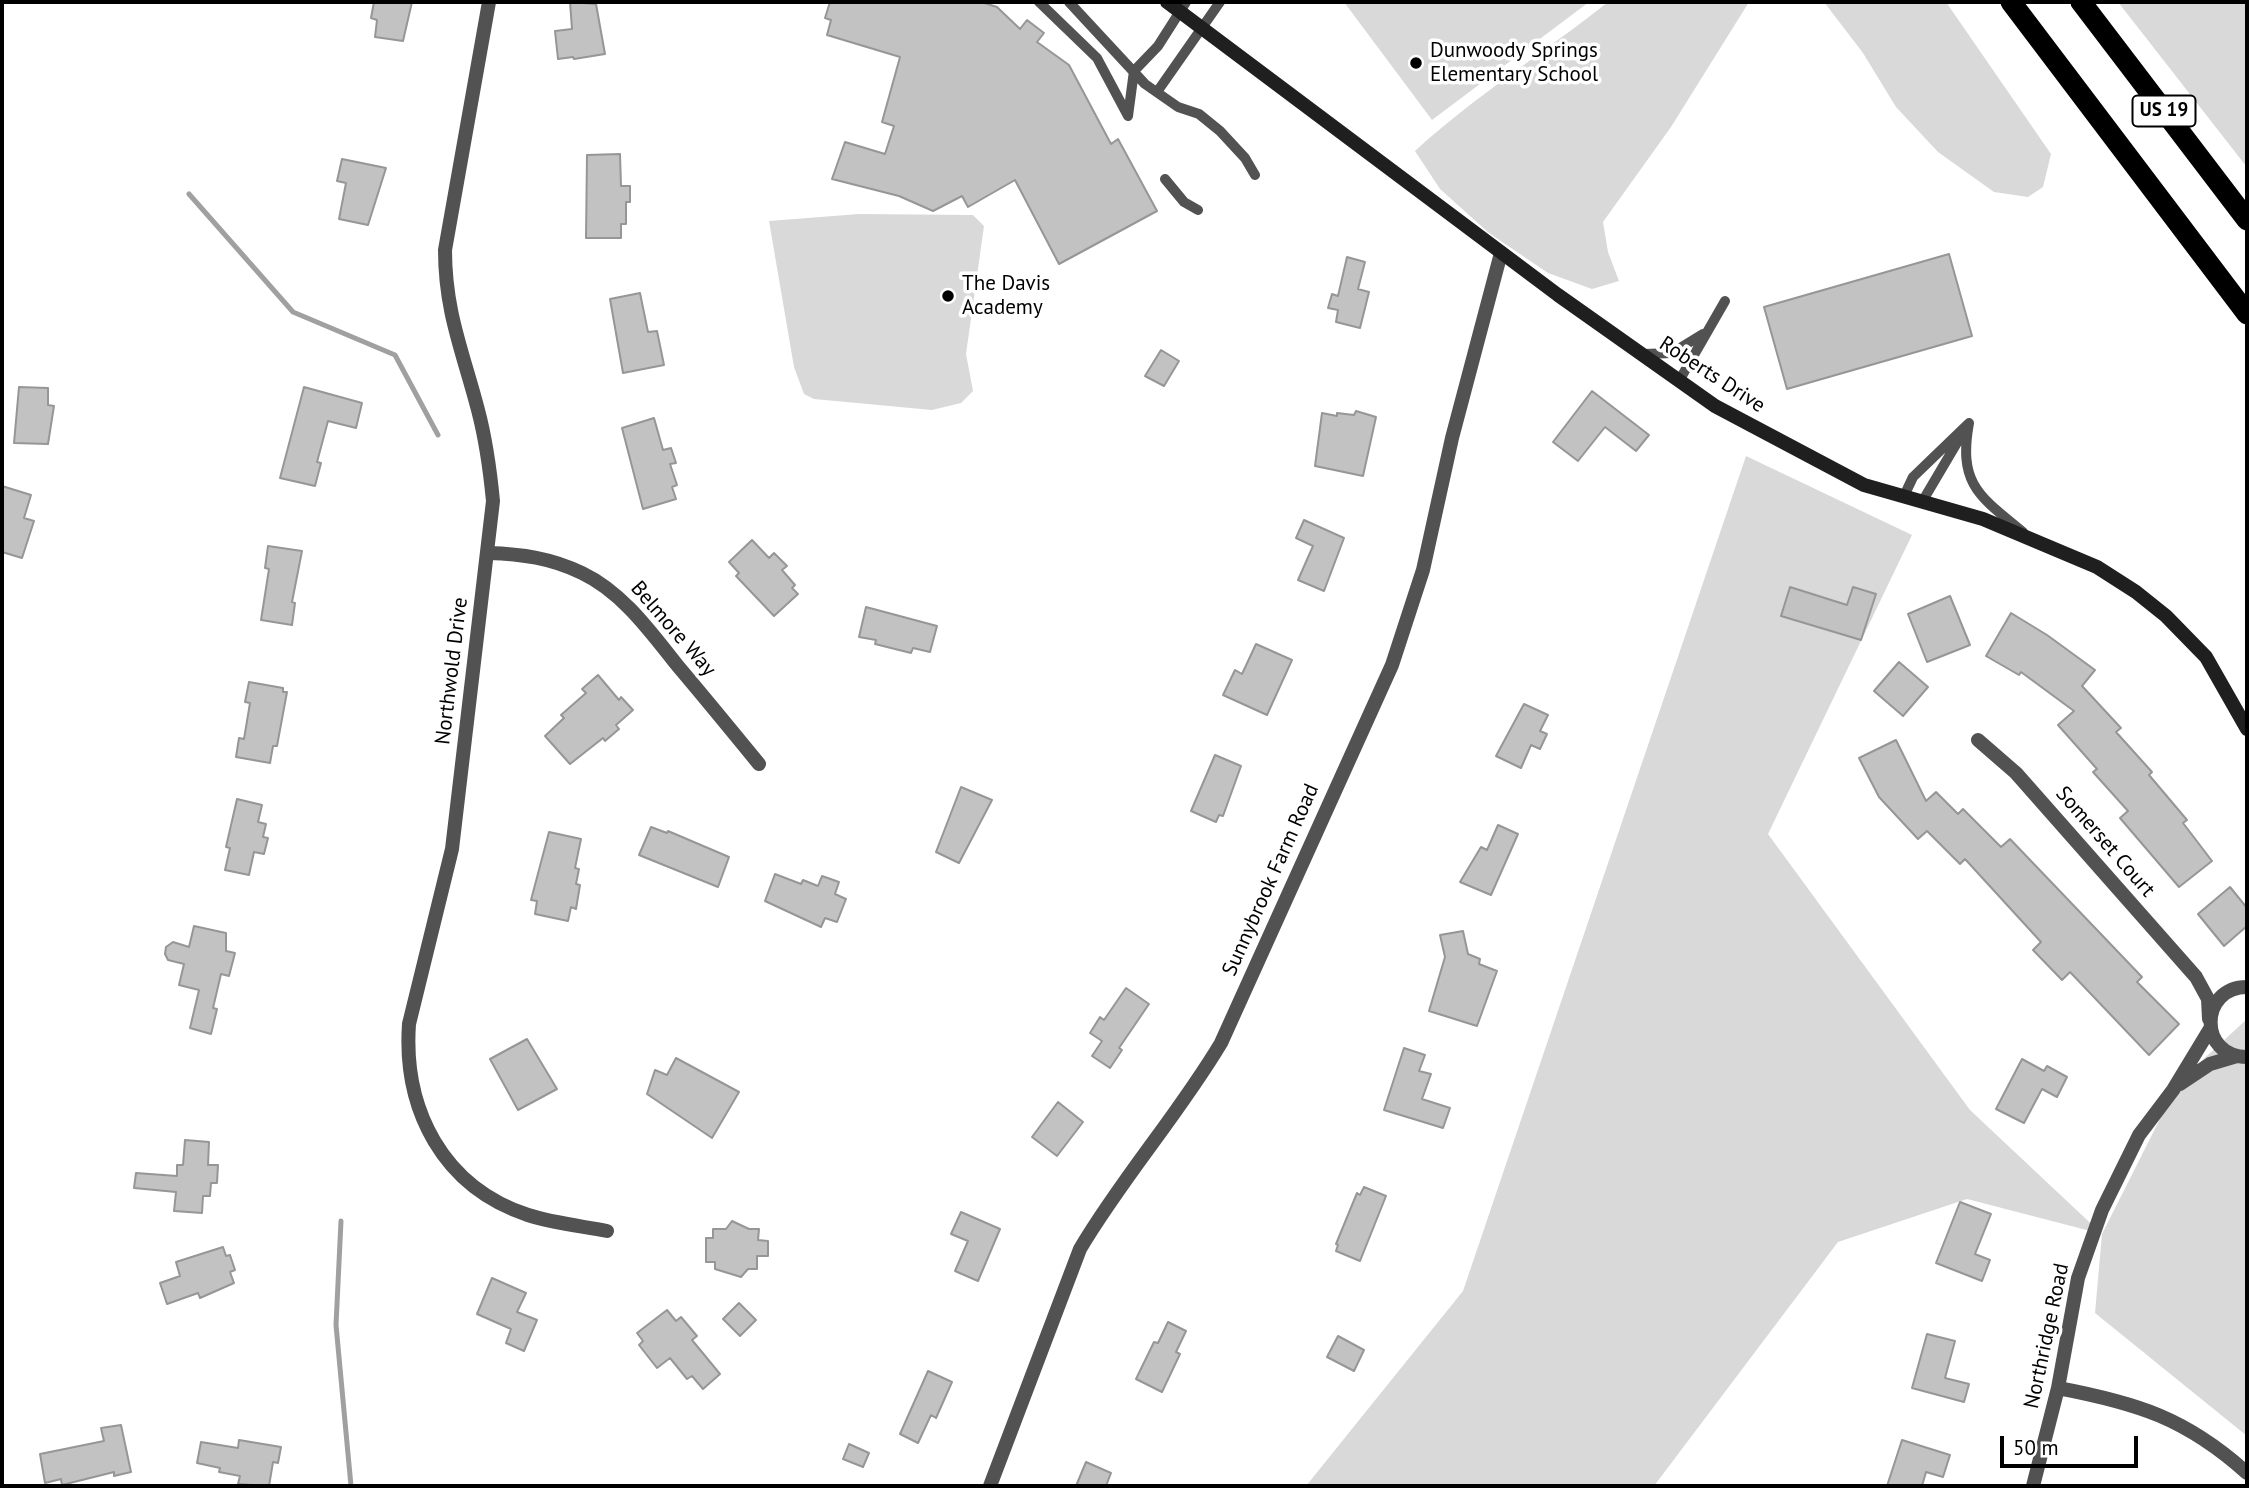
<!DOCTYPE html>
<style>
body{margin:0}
#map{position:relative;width:2249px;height:1488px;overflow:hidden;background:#fff;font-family:"PT Sans",sans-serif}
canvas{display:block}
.frame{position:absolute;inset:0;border:4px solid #000;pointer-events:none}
.scale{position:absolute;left:2000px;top:1436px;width:138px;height:32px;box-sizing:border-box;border:4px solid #000;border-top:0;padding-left:9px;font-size:21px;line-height:24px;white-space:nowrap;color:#000;-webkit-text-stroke:5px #fff;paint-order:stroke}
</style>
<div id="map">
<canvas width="2249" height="1488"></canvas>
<div class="frame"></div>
<div class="scale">50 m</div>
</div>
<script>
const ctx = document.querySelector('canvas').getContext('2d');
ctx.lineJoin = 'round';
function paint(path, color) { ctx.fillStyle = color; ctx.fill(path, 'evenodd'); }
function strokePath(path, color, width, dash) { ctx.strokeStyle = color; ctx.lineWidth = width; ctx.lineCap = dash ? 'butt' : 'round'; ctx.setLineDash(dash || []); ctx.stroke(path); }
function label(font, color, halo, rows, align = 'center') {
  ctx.font = font + ' "PT Sans",sans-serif'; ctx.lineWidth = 7; ctx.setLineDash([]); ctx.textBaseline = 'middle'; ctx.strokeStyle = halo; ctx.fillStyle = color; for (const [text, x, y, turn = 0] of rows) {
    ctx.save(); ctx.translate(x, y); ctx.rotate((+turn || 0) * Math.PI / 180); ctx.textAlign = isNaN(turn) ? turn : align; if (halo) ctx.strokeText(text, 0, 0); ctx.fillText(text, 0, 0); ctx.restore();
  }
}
const green = new Path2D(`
 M1344 2H1589L1432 120Z
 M1608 2H1749L1671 127 1603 222 1608 252 1619 281 1592 289 1548 273 1489 233 1440 189 1415 151C1475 96 1544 53 1608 2Z
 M1824 2H1946L2051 154 2043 187 2028 197 1994 192 1938 152 1896 107 1863 53Z
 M2118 2H2247V168L2246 166Z
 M859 214 973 215 984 226 966 354 973 391 961 403 932 410 814 399 804 394 794 367 769 221Z
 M1746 456 1912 535 1768 834 1970 1110 2102 1234 2167 1105 2197 1065 2247 1019V1436L2095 1313 2102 1234 1967 1199 1838 1242 1654 1486H1306L1463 1291Z`);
const stream = new Path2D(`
 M189 194 293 312 395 355 438 435
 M341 1221 336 1325 351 1486`);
const building = new Path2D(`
 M374 2H412L403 41 375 37 377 20 371 18Z
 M570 2 596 4 605 54 574 59 573 57 558 59 555 31 572 29Z
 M830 2H981L997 7 1020 29 1027 20 1044 33 1037 42 1069 65 1111 144 1118 139 1157 211 1059 264 1015 180 968 207 962 196 933 211 899 196 832 179 845 142 885 154 894 126 882 122 900 57 827 35 831 20 825 18Z
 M620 154 621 186H630V202H626V224H621V238H586L587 155Z
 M342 159 386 168 368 225 339 219 346 183 337 181Z
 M1949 254 1972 336 1787 389 1764 307Z
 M1347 257 1365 262 1358 289 1369 292 1360 328 1336 322 1338 310 1328 308 1332 294 1338 296Z
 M640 293 648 332 657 331 664 365 623 373 610 299Z
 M1161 350 1179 361 1164 386 1145 376Z
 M19 387 48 388V405L54 406 48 444 14 443Z
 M304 387 362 403 356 428 328 421 317 462 321 463 315 486 280 478Z
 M1592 391 1649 435 1636 451 1605 427 1578 461 1553 442Z
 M1356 411 1376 417 1363 476 1315 466 1322 413 1337 416V413L1354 415Z
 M654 418 663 450 671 448 676 463 670 464 677 485 672 487 676 499 643 509 622 428Z
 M2 486 31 495 24 518 34 521 22 558 2 552Z
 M1304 520 1344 538 1324 591 1298 580 1313 546 1296 538Z
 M752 540 769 558 774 553 787 566 782 570 795 585 792 588 798 594 774 616 736 576 739 573 729 562Z
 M268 546 302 551 292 602 295 603 292 625 261 620 269 569 265 568Z
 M1790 587 1847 605 1853 587 1876 594 1861 640 1781 616Z
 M1950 596 1970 645 1927 662 1908 614Z
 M866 607 937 626 930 652 913 648 911 653 875 644 876 640 859 637Z
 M2011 613 2047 635 2095 670 2082 686 2121 728 2116 732 2152 772 2149 775 2187 820 2183 823 2212 861 2179 887 2120 818 2128 811 2093 772 2097 769 2058 725 2074 711 2021 672 2019 675 1986 656Z
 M1256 644 1292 660 1267 715 1223 695 1235 670 1242 674Z
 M1899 662 1928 687 1903 716 1874 691Z
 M598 675 619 700 621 697 633 710 616 725 619 729 605 741 603 738 570 764 545 736 564 718 561 715 586 693 582 689Z
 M249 682 283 688V692H287L277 746H273L270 763 236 757 239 738 244 739 250 703 245 702Z
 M1524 704 1548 715 1540 731 1547 734 1540 749 1531 745 1521 768 1496 756Z
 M1896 740 1926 801 1936 792 1958 814 1963 809 2001 847 2010 839 2142 977 2137 982 2179 1024 2149 1055 2070 972 2062 980 2033 950 2041 942 1965 859 1960 864 1927 831 1918 839 1879 797 1859 758Z
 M1215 755 1241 766 1223 816 1219 815 1216 822 1191 811Z
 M961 787 992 800 959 863 936 852Z
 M237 799 262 805 258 822 266 824 263 837 268 838 264 854 254 852 249 875 225 870 230 848 226 847Z
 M1498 825 1518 834 1491 895 1460 882 1481 847 1487 850Z
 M651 827 667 833 668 831 729 857 718 887 639 855Z
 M549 832 581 839 575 868 579 869 576 884 580 885 576 909 571 907 568 921 535 914 537 901 531 900Z
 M775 874 801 884 803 880 818 886 822 876 839 882 835 894 846 899 837 922 825 918 821 927 765 901Z
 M2230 887 2247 908V926L2224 946 2198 914Z
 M194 926 226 933V951L235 953 229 976 221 974 213 1008 217 1009 211 1034 190 1028 199 990 179 985 184 964 168 960 165 954 166 947 173 942 189 947Z
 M1463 931 1468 954 1480 959 1479 964 1497 971 1477 1026 1429 1011 1445 957 1440 935Z
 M1126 988 1149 1004 1119 1048 1122 1050 1110 1068 1092 1056 1102 1041 1090 1033 1100 1017 1104 1020Z
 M527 1039 557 1089 518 1110 490 1059Z
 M1404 1048 1425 1055 1419 1071 1431 1074 1422 1099 1450 1108 1443 1128 1384 1110Z
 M676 1058 739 1092 712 1138 647 1094 655 1070 667 1075Z
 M2022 1059 2044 1071 2047 1066 2067 1077 2057 1097 2042 1089 2024 1123 1996 1109Z
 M1058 1102 1083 1122 1057 1156 1032 1137Z
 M185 1140 209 1142 208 1165H218L217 1183H211L210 1196H203L202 1213 174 1211 176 1192 134 1188 136 1173 177 1176V1165H183Z
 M1364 1187 1386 1196 1360 1261 1336 1251 1338 1245 1336 1244 1357 1193 1360 1195Z
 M1960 1202 1991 1214 1975 1254 1990 1260 1982 1281 1936 1263Z
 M961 1212 1000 1229 978 1281 955 1271 968 1241 951 1234Z
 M732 1221 749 1229H759L758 1240 768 1241V1256H757V1269H748L741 1277 715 1269V1262H706V1238H713V1229H726Z
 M223 1247 226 1256 230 1255 235 1270 230 1272 234 1283 200 1298 198 1293 167 1304 160 1283 180 1276 176 1262Z
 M492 1278 526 1293 517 1312 537 1320 524 1351 506 1343 511 1329 477 1314Z
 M739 1303 756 1320 740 1336 723 1319Z
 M667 1310 676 1321 681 1317 697 1336 692 1340 720 1374 703 1389 692 1376 687 1379 670 1358 657 1368 639 1345 643 1341 637 1333Z
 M1168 1322 1186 1331 1176 1352 1180 1354 1162 1392 1136 1379 1154 1342 1158 1343Z
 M1927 1334 1955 1341 1945 1378 1969 1384 1964 1402 1912 1388Z
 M1338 1336 1364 1350 1354 1371 1327 1357Z
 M928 1371 952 1382 936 1418 931 1415 918 1443 900 1434Z
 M121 1425 131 1472 114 1476V1472L62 1485 61 1479 45 1483 40 1454 104 1441 101 1428Z
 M239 1440 281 1447 278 1463 273 1462 269 1486 238 1484 240 1476 219 1472 220 1468 197 1463 201 1442 238 1448Z
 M1902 1440 1950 1455 1943 1477 1926 1472 1922 1486H1887Z
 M849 1444 869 1453 863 1467 843 1459Z
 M1086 1462 1111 1473 1106 1486H1076Z`);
const lane = new Path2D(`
 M1039 2 1097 58 1128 116
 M1069 2 1145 84 1178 107 1199 114 1220 131 1245 158 1255 175
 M1157 92 1220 2
 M1128 116 1134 71 1158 46 1186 2
 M1165 179 1184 202 1198 210
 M1644 354 1672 353 1703 334
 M1679 381 1725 301
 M1969 423C1958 484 1979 496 2023 532
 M1904 496 1913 477 1968 424
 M1922 502 1961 436`);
const street = new Path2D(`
 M489 2 445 250C445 312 463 352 478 410 486 440 490 470 493 501L452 849 409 1024C403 1110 443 1187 528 1215 553 1223 581 1226 607 1231
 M488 553C522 554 551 558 582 573 622 592 650 631 677 665 705 698 732 731 759 764
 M1978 740 2016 773 2196 977 2208 999 2209 1019
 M2247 987C2199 987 2198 1057 2247 1057
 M2180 1084 2210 1064 2237 1056
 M2058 1388C2137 1403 2186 1418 2247 1473
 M990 1486 1080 1249C1122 1178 1178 1115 1221 1043L1392 665 1423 570 1452 438 1501 253
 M2033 1486 2058 1388 2078 1278 2102 1210 2139 1135 2173 1090 2210 1029`);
const secondary = new Path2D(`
 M1167 2 1558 295 1715 406 1864 485 1983 519 2097 567 2136 592 2166 616 2206 657 2247 729`);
const highway = new Path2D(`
 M2011 2 2247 314
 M2081 2 2247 220`);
const markers = [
 [1416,63,7,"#000"],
 [948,296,7,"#000"]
];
const shields = [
 [2164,111,63]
];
const shieldNames = [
 ["US 19",2164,111]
];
const poiNames = [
 ["Dunwoody Springs",1430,51],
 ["Elementary School",1430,75],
 ["The Davis",962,284],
 ["Academy",962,308]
];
const streetNames = [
 ["Roberts Drive",1712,375,33],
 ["Belmore Way",673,629,49],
 ["Northwold Drive",452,671,-83],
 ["Somerset Court",2105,842,49],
 ["Sunnybrook Farm Road",1271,880,-66],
 ["Northridge Road",2047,1336,-78]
];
paint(green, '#d9d9d9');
strokePath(stream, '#a0a0a0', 5);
paint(building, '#c2c2c2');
strokePath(building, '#969696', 2);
strokePath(lane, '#525252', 10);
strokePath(street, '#525252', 14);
strokePath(secondary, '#1f1f1f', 14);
strokePath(highway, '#000', 21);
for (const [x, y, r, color] of markers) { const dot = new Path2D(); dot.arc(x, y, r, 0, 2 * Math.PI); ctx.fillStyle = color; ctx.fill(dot); strokePath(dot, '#fff', 2.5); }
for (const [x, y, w] of shields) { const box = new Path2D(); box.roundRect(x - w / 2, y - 15.5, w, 31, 5); ctx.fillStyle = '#fff'; ctx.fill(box); strokePath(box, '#000', 2); }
label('bold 19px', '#000', null, shieldNames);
label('21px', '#000', '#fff', poiNames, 'left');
label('21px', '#000', '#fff', streetNames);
</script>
